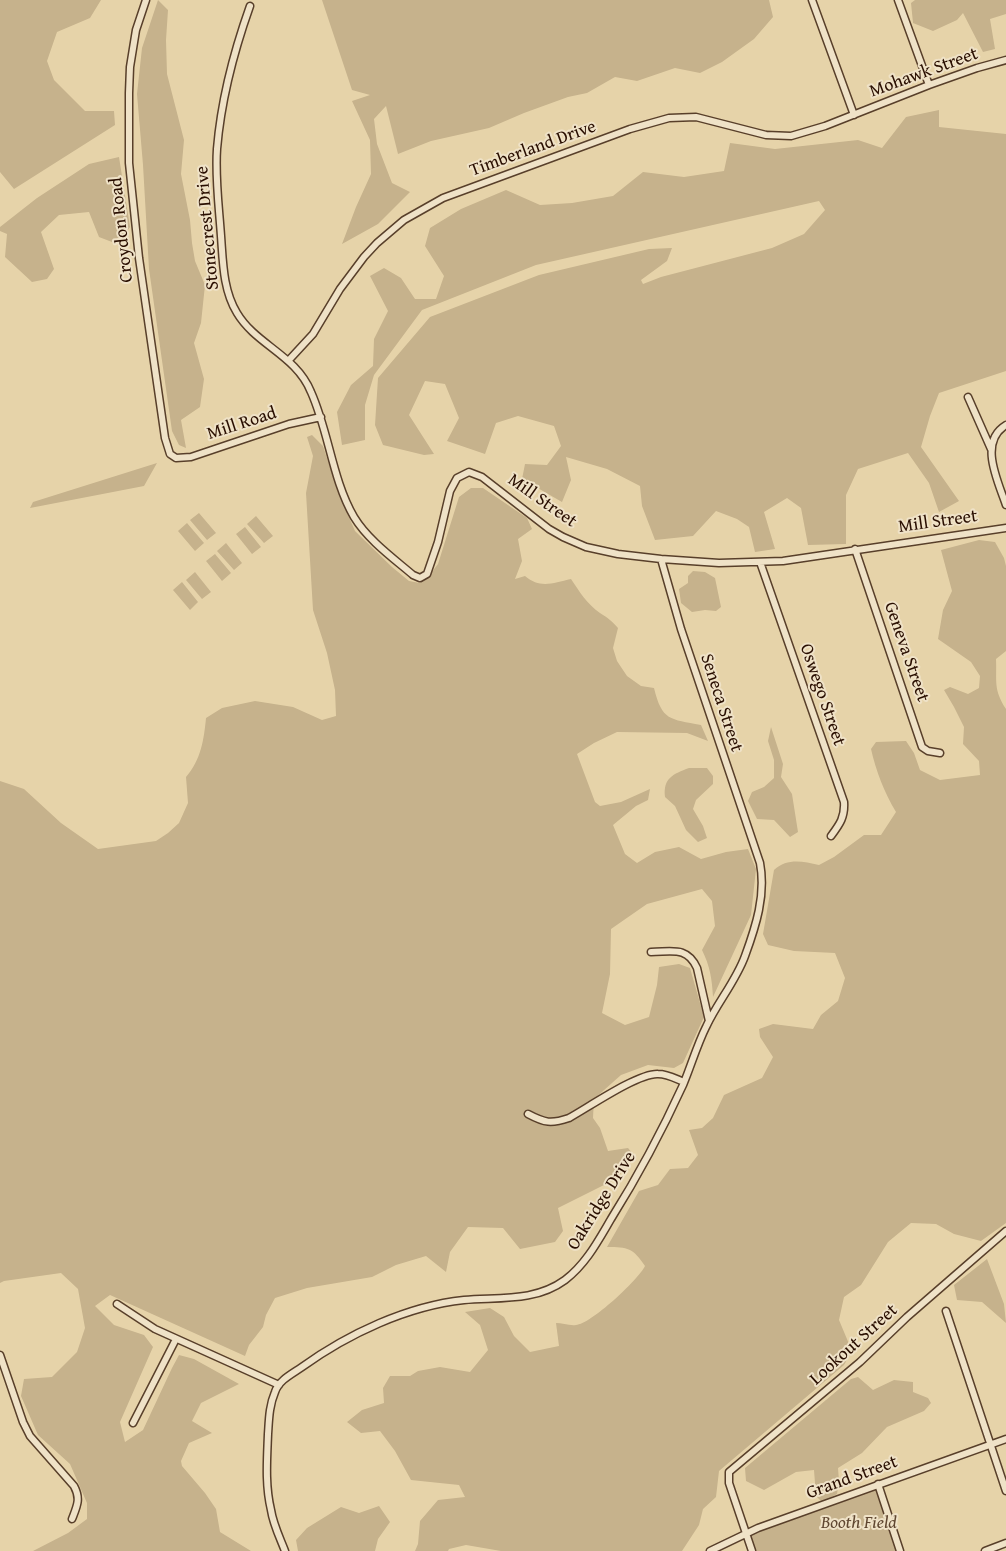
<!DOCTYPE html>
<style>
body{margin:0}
canvas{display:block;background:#e6d3a9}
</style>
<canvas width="1006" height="1551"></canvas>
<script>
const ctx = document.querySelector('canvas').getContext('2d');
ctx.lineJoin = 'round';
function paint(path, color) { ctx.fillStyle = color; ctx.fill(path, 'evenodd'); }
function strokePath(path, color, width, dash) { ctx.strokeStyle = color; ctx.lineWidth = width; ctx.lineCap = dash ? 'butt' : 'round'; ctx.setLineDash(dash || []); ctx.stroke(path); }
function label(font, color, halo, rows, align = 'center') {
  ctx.font = font + ' "Gentium Book Plus",serif'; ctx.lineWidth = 4; ctx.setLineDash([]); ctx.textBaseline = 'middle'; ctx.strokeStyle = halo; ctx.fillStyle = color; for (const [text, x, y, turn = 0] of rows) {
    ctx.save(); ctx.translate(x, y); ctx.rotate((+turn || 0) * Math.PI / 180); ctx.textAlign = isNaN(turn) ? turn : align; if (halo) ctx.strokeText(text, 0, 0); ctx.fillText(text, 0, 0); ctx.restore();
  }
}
const green = new Path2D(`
 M0 0H101L90 18 57 32 47 61 54 80 85 111H114L115 125 14 189 0 172Z
 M158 0 168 10 166 40 167 74 184 140 181 174 190 220 192 243 195 261 205 285 201 323 194 343 204 379 200 407 181 420 186 448 179 445 172 431 149 269 143 165 137 94 142 48Z
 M322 0H769L773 17 754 39 722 62 700 73 675 68 637 81 615 77 587 93 568 97 524 113 489 128 431 141 398 154 386 106 374 119 377 144 392 183 410 192 378 224 342 244 356 207 371 174 370 140 352 101 370 95 352 90Z
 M915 0H1006V14L990 19 995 49 983 52 963 13 957 20 933 31 913 23 911 3Z
 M939 110V127L1006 134V371L939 393 930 416 921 447 959 501 939 512 929 483 908 453 858 469 846 495V544L808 545 801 508 787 498 764 512 775 549 755 552 749 527 737 519 716 511 693 536 655 540 642 506 640 486 607 469 566 457 571 480 562 502 522 479 525 464 547 465 561 446 554 426 518 416 496 423 485 454 447 441 459 418 445 384 425 381 409 415 434 454 424 455 383 445 375 425 378 378 430 317 539 275 649 249 672 248 667 261 641 280 643 284 661 277 772 248 804 234 825 210 819 201 536 265 422 310 374 375 365 405V440L342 445 337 412 351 385 373 366 374 339 388 311 370 276 384 268 401 278 415 299H436L444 276 425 246 430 228 461 209 506 190 540 205 572 203 613 196 643 172 684 177 724 171 730 143 775 149 858 140 882 148 906 117Z
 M119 157 130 227 125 234 112 242 99 237 89 212 59 215 41 232 54 269 47 279 32 282 5 257 7 234 0 231V227L37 198 89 164Z
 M312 435 323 446 338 492 355 531 392 567 409 581 420 583 428 577 438 564 459 497 471 488H483L527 518 532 529 518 539 522 561 515 579 525 576C540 589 553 583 571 579 579 591 587 604 600 613 609 619 610 619 618 628L613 648 617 661 627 676 641 686 654 688C662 721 670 719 701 725L708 741 687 733 617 732 594 743 577 754 595 802 600 806 621 802 650 789 648 800 636 806 613 825 625 854 637 863 655 852 679 847 701 859 726 852 748 849 756 869 751 915 713 997C712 979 710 966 702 950L715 926 712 901 702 889 647 904 611 929 610 974 602 1013 625 1025 649 1017 657 985 659 967 679 964 690 968 704 1017 683 1063 674 1068 648 1065 621 1075 594 1099 593 1118 600 1128 608 1151 628 1148 633 1154 618 1178 558 1208 563 1231 555 1242 520 1249 503 1228 468 1227 450 1252 446 1272 426 1256 396 1265 372 1277 307 1288 275 1298 266 1315 263 1327 249 1345 245 1356 110 1295 95 1306 114 1325 144 1335 153 1347 120 1422 125 1442 143 1430 172 1368 179 1355 194 1359 239 1384 201 1403 192 1421 212 1433 189 1443 181 1461 182 1466 205 1493 216 1509 220 1532 251 1551H33L68 1533 87 1519V1503L70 1464 38 1435 21 1396 24 1379 52 1377 77 1352 85 1328 78 1289 61 1273 4 1281 0 1283V781L24 789 61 823 98 849 156 841 168 833 179 823 188 803 186 777C201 760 204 739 206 718L222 708 255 701 293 707 322 720 336 716 335 690 327 653 313 610 306 493 313 456 307 437Z
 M157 463 144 486 30 508 33 502Z
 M199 513 216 533 207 540 190 520Z
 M256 516 273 536 264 543 247 524Z
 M187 523 204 543 195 551 178 531Z
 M245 527 261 547 252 554 236 534Z
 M979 540 995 542 1004 558 1006 566V651L996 659C997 681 993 689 1006 709V1223L981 1241 954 1234 936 1224 911 1223 888 1242 861 1285 844 1297 839 1320 852 1351 844 1365 719 1471 716 1497 703 1509 699 1525 682 1551H501L466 1545 449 1549 448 1551H415L418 1544 420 1521 438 1500 465 1497 459 1485 411 1480 395 1451 380 1431 361 1433 347 1422 362 1410 384 1403 383 1388 390 1376H410L418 1371 440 1367 470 1372 488 1350 480 1325 465 1312 490 1308 504 1317 514 1336 530 1352 559 1346 556 1323C562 1323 570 1326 576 1325 591 1324 638 1280 645 1266 633 1248 628 1247 607 1247L639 1191 658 1185 670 1169 688 1168 698 1155 689 1130 702 1128 713 1118 724 1095 762 1078 773 1057 760 1037 759 1029 773 1024 813 1029 821 1015 838 1001 845 978 835 953 794 951 768 945 763 934 774 870C787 858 802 861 819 865L834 857 864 835H881L896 812C884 792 876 771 871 749L876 742 906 741 914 753 920 770 940 780 980 775 979 761 963 744 964 727 954 707 944 690 950 687 968 694 979 688 980 676 971 662 938 639 943 610 952 591 941 550Z
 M226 543 242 563 234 570 217 551Z
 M215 554 231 573 222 581 206 561Z
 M693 571 705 572 715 578 721 607 716 611 705 610 692 612 681 603 679 589 688 583V576Z
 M195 572 211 592 202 599 186 580Z
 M182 582 198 602 190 610 173 590Z
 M771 727 783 764 781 777 792 794 798 832 790 837 774 820 757 819 748 801 752 792 764 787 774 778V760L768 741Z
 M689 768H707L713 776V784L696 800 693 809 703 826 707 838 698 842 686 830 675 806 665 797C663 778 673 774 689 768Z
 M987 1259 1004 1304 1006 1323 982 1302 957 1300 954 1285Z
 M858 1377 873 1390 894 1380 913 1382V1392L928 1398 931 1403 924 1411 887 1427 862 1453 838 1468 839 1481 837 1494 822 1502 816 1496 814 1470 796 1472 764 1490 746 1481 745 1468 851 1379Z
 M876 1488 898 1551H755L749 1534Z
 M379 1506 390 1522 378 1539 375 1551H298L296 1540 307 1528 341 1507 359 1513Z`);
const street = new Path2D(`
 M146 0 136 30 130 67 129 93V163L139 258 165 438 170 454 176 458 191 457 289 424 321 417
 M812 0 854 115
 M898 0 929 85
 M250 6C234 51 221 101 217 149 215 178 219 207 221 236 223 262 223 290 237 313 256 345 296 355 311 392 329 432 332 479 354 517 368 540 393 558 413 575L420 578 427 574 438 542 450 491 457 478 469 472 482 477 549 529 563 537 586 547 618 554 661 559 719 563 783 561 1006 528
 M289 360 313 334 340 289 364 257 377 243 404 220 443 198 630 129 669 118 696 117 766 135 791 136 825 126 929 85 977 68 1006 60
 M968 397 991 449
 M1006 425C978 442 998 481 1006 505
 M855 549 922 747 928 751 940 753
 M760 562 844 802C845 817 840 824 831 836
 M651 952C672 952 687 946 697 968L709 1021
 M528 1114C545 1123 551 1124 569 1118 589 1107 638 1073 658 1074 668 1074 676 1079 684 1082
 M117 1304 155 1329 279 1385
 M946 1311 1006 1491
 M0 1355 23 1422 30 1436 74 1486C81 1499 77 1506 72 1519
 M133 1423 176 1339
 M878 1484 900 1551
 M285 1551C280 1538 273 1524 271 1510 265 1485 267 1460 268 1434 269 1420 269 1406 275 1392 279 1380 292 1374 302 1367 348 1334 407 1306 464 1300 499 1297 535 1302 565 1280 586 1264 598 1241 611 1219 638 1176 662 1131 683 1085 691 1066 697 1045 706 1027 717 1003 736 981 745 956 756 926 766 895 760 863L681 629 661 559
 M710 1551 758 1528 1006 1439
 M752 1551 729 1483V1472L860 1362 907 1317 1006 1231
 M985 1551 1006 1543`);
const streetNames = [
 ["Mohawk Street",924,73,-20],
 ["Timberland Drive",533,149,-20],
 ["Stonecrest Drive",208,228,-95],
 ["Croydon Road",122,230,-96],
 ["Mill Road",242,424,-18],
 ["Mill Street",542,501,35],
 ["Mill Street",938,522,-8],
 ["Geneva Street",906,652,71],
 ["Oswego Street",822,695,71],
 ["Seneca Street",721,703,72],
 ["Oakridge Drive",602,1201,-58],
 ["Lookout Street",854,1345,-42],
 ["Grand Street",852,1478,-20]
];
const parkNames = [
 ["Booth Field",859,1523]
];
paint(green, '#c6b28c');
strokePath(street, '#583f2a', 9);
strokePath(street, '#efe2c7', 6);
label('18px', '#290e00', '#efe2c7', streetNames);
label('italic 18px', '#604731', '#efe2c7', parkNames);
</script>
